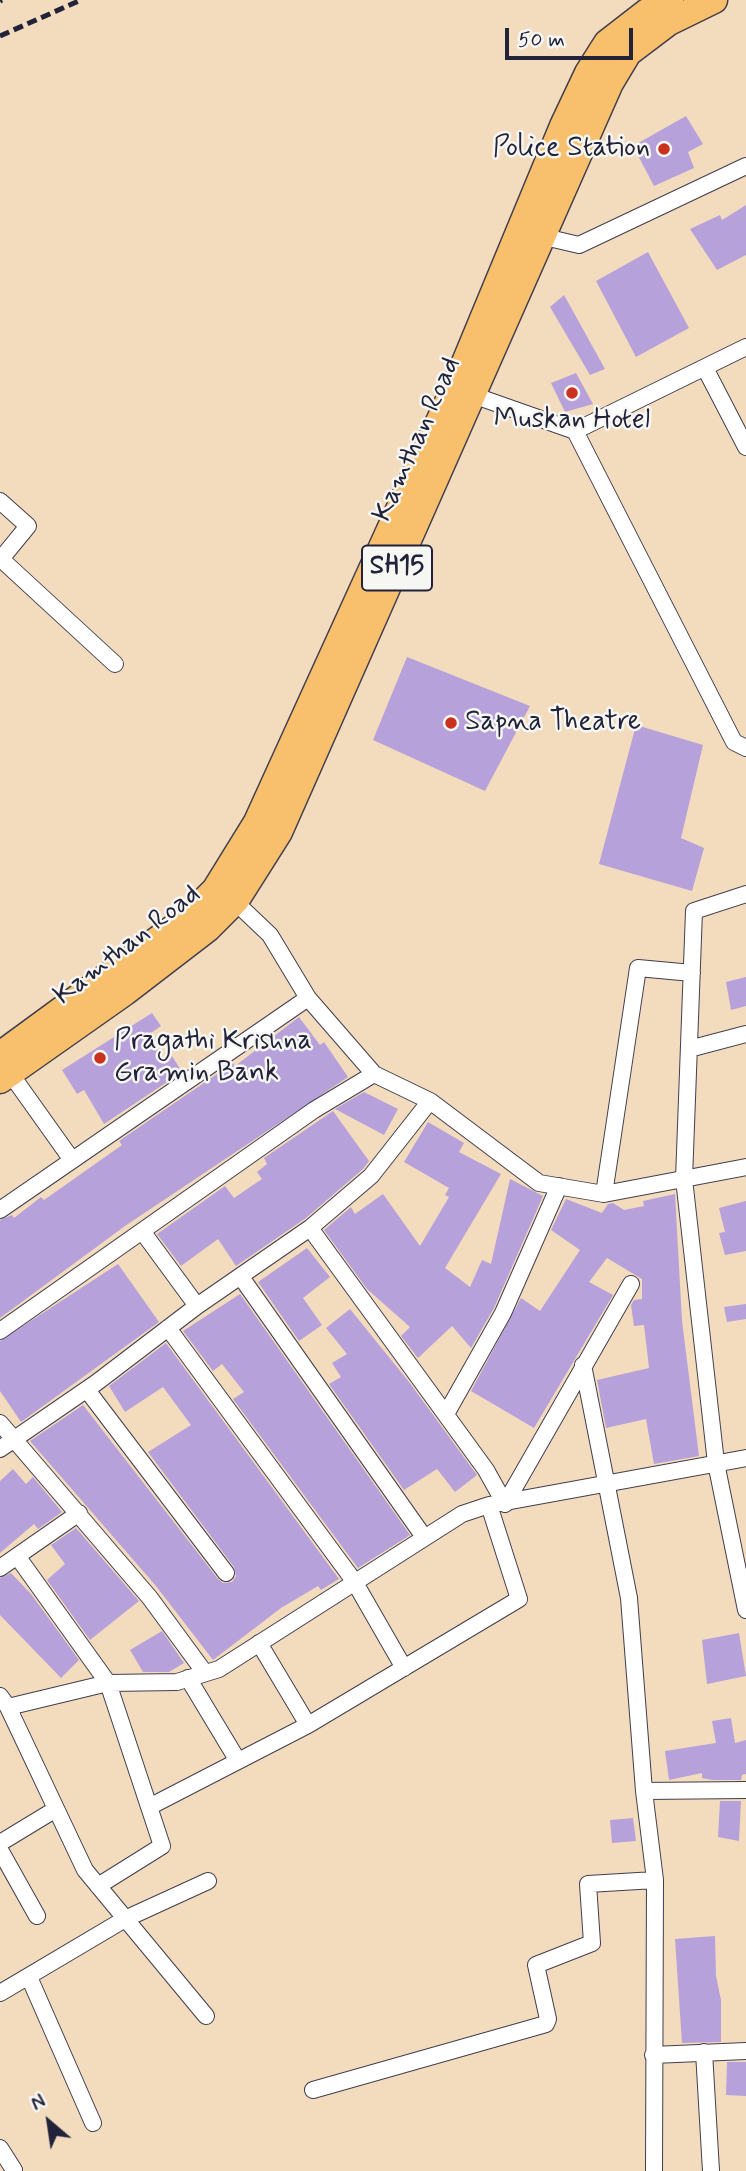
<!DOCTYPE html>
<style>
body{margin:0}
#map{position:relative;width:746px;height:2171px;overflow:hidden;background:#f3dcbd;font-family:Mynerve,sans-serif}
canvas{display:block}
.north{position:absolute;left:14px;top:2087px;width:70px;height:70px;-webkit-text-stroke:5px #f6f6f2;paint-order:stroke;rotate:331deg;font-size:19px;font-weight:700;line-height:28px;text-align:center;color:#22223b}
.north::after{content:'';display:block;margin:auto;width:24px;height:32px;background:#22223b;clip-path:polygon(50% 0,100% 100%,50% 72%,0 100%)}
.scale{position:absolute;left:505px;top:28px;width:128px;height:32px;box-sizing:border-box;border:4px solid #22223b;border-top:0;padding-left:9px;font-size:21px;line-height:24px;white-space:nowrap;color:#22223b;-webkit-text-stroke:5px #f6f6f2;paint-order:stroke}
</style>
<div id="map">
<canvas width="746" height="2171"></canvas>
<div class="north">N</div>
<div class="scale">50 m</div>
</div>
<script>
const ctx = document.querySelector('canvas').getContext('2d');
ctx.lineJoin = 'round';
function paint(path, color) { ctx.fillStyle = color; ctx.fill(path, 'evenodd'); }
function strokePath(path, color, width, dash) { ctx.strokeStyle = color; ctx.lineWidth = width; ctx.lineCap = dash ? 'butt' : 'round'; ctx.setLineDash(dash || []); ctx.stroke(path); }
function label(font, color, halo, rows, align = 'center') {
  ctx.font = font + ' Mynerve,sans-serif'; ctx.lineWidth = 5; ctx.setLineDash([]); ctx.textBaseline = 'middle'; ctx.strokeStyle = halo; ctx.fillStyle = color; for (const [text, x, y, turn = 0] of rows) {
    ctx.save(); ctx.translate(x, y); ctx.rotate((+turn || 0) * Math.PI / 180); ctx.textAlign = isNaN(turn) ? turn : align; if (halo) ctx.strokeText(text, 0, 0); ctx.fillText(text, 0, 0); ctx.restore();
  }
}
const building = new Path2D(`
 M686 116 703 144 688 152 694 168 654 186 633 146Z
 M746 205V255L717 270 690 229 720 215 722 220Z
 M648 252 689 328 636 357 596 281Z
 M564 295 605 369 590 375 550 307Z
 M576 373 593 404 565 412 551 383Z
 M407 657 530 706 485 791 373 740Z
 M636 725 703 745 681 838 704 848 692 891 599 864Z
 M746 977V1006L731 1010 726 982Z
 M152 1013 161 1026 148 1035 166 1062 172 1056 182 1072 104 1124 84 1090 77 1094 62 1070Z
 M299 1017 320 1045 324 1042 348 1077 125 1226 0 1318V1220L12 1215 14 1218 41 1197 44 1200 122 1145 119 1141 233 1063 235 1066Z
 M364 1092 398 1109 384 1135 335 1109Z
 M333 1111 369 1161 363 1169 306 1218 236 1266 218 1239 181 1266 157 1234 225 1186 234 1198 262 1179 257 1172 267 1164 264 1158Z
 M428 1122 464 1143 459 1152 501 1174 445 1268 470 1287 482 1260 491 1264 510 1179 543 1196 494 1308 471 1348 452 1326 418 1358 401 1336 410 1327 367 1289 324 1230 351 1207 355 1214 383 1194 420 1246 449 1197 445 1195 449 1188 404 1162Z
 M675 1194 682 1321 699 1456 654 1464 646 1419 606 1428 597 1380 649 1368 644 1325 634 1326 631 1305 634 1300 642 1299V1279L607 1258 589 1282 613 1295 534 1428 471 1391 521 1298 540 1311 580 1250 551 1230 566 1199 602 1213 608 1204 613 1203 624 1210 644 1206 643 1201Z
 M746 1201V1251L725 1255 719 1233 725 1232 719 1208Z
 M307 1248 330 1277 303 1298 322 1325 299 1341 258 1282Z
 M118 1264 159 1322 21 1422 0 1391V1341Z
 M240 1294 410 1535 358 1568 233 1399 244 1392 222 1364 213 1371 183 1331Z
 M746 1304V1319L727 1322 724 1307Z
 M350 1309 409 1382 477 1475 455 1492 437 1469 404 1490 329 1384 341 1377 332 1363 347 1354 326 1328Z
 M166 1343 339 1579 321 1590 318 1586 281 1608 213 1660 156 1586 30 1441 83 1405 218 1579 223 1583 232 1582 236 1576 234 1567 148 1452 191 1425 163 1387 125 1412 109 1386Z
 M13 1469 26 1484 33 1477 62 1512 38 1529 34 1524 0 1553V1481Z
 M76 1528 139 1601 90 1640 47 1580 65 1564 51 1545Z
 M11 1573 31 1594 79 1660 61 1678 0 1615V1578Z
 M162 1631 184 1663 169 1672H143L130 1650Z
 M739 1633 746 1676 707 1684 702 1640Z
 M731 1718 735 1743 746 1740V1774L742 1775 741 1780H712L702 1778V1773L669 1780 665 1751 716 1743 712 1721Z
 M720 1801H741L739 1841 718 1837Z
 M633 1818 636 1841 612 1843 610 1820Z
 M715 1936 716 1976 721 2000V2042L682 2043 675 1939Z
 M727 2062H746V2096L726 2095Z`);
const street = new Path2D(`
 M536 235 579 245 746 166
 M705 368 746 447
 M467 393 575 431 746 347
 M575 431 734 742 746 748
 M0 501 28 526 1 559 115 664
 M746 894 694 911 684 1179 716 1463 746 1610
 M230 897 270 935 308 998 374 1074 430 1101 539 1183 604 1194 746 1167
 M689 1049 746 1034
 M10 1073 72 1160
 M604 1194 638 968 692 973
 M0 1210 308 998
 M310 1228 486 1470 505 1504
 M142 1231 197 1306
 M241 1277 424 1537
 M168 1328 354 1581 404 1668
 M0 1331 314 1110 374 1074
 M583 1365 629 1598 644 1791
 M87 1390 226 1573
 M446 1414 503 1313 559 1186
 M0 1423 150 1598 205 1673
 M0 1449 96 1383 197 1306 310 1228 371 1176 430 1101
 M505 1504 631 1284
 M17 1556 108 1683 162 1846 98 1886
 M0 1568 79 1513
 M259 1643 308 1725 519 1599 489 1505
 M188 1678 238 1761
 M0 1696 8 1707 85 1870 206 2016
 M8 1707 108 1683 177 1682 219 1669 462 1514 489 1505 746 1458
 M149 1807 308 1725
 M0 1843 56 1809
 M0 1850 37 1916
 M29 1977 93 2123
 M0 1993 125 1919 208 1881
 M704 2052 711 2171
 M653 2055 746 2051
 M313 2090 546 2024 548 2019 536 1965 592 1943 588 1884 655 1880
 M0 2148 14 2170
 M654 2171 655 1880 644 1791 746 1790`);
const primary = new Path2D(`
 M0 1055 186 919 215 890 257 822 454 389 563 126 588 73 607 43 647 12 670 0
 M0 1080 125 992 207 929 236 900 279 832 610 83 628 53 669 22 714 0`);
const rail = new Path2D(`
 M0 1 2 0
 M0 36 81 0`);
const markers = [
 [664,149,7,"#c8321e"],
 [572,393,7,"#c8321e"],
 [451,723,7,"#c8321e"],
 [100,1058,7,"#c8321e"]
];
const shields = [
 [397,568,70]
];
const shieldNames = [
 ["SH15",397,568]
];
const poiNames = [
 ["Police Station",650,149,"right"],
 ["Muskan Hotel",572,421,"center"],
 ["Sapna Theatre",465,723],
 ["Pragathi Krishna",114,1042],
 ["Gramin Bank",114,1074]
];
const streetNames = [
 ["Kamthan Road",418,440,-66],
 ["Kamthan Road",128,946,-38]
];
paint(building, '#b7a1da');
strokePath(street, '#413e4e', 18);
strokePath(primary, '#413e4e', 29);
strokePath(street, '#fff', 16);
strokePath(primary, '#f8bf6c', 26);
strokePath(rail, '#22223b', 5, [10, 5]);
for (const [x, y, r, color] of markers) { const dot = new Path2D(); dot.arc(x, y, r, 0, 2 * Math.PI); ctx.fillStyle = color; ctx.fill(dot); strokePath(dot, '#f6f6f2', 2.5); }
for (const [x, y, w] of shields) { const box = new Path2D(); box.roundRect(x - w / 2, y - 22.5, w, 45, 5); ctx.fillStyle = '#f6f6f2'; ctx.fill(box); strokePath(box, '#22223b', 2); }
label('bold 26px', '#22223b', null, shieldNames);
label('28px', '#22223b', '#f6f6f2', poiNames, 'left');
label('28px', '#22223b', '#f6f6f2', streetNames);
</script>
